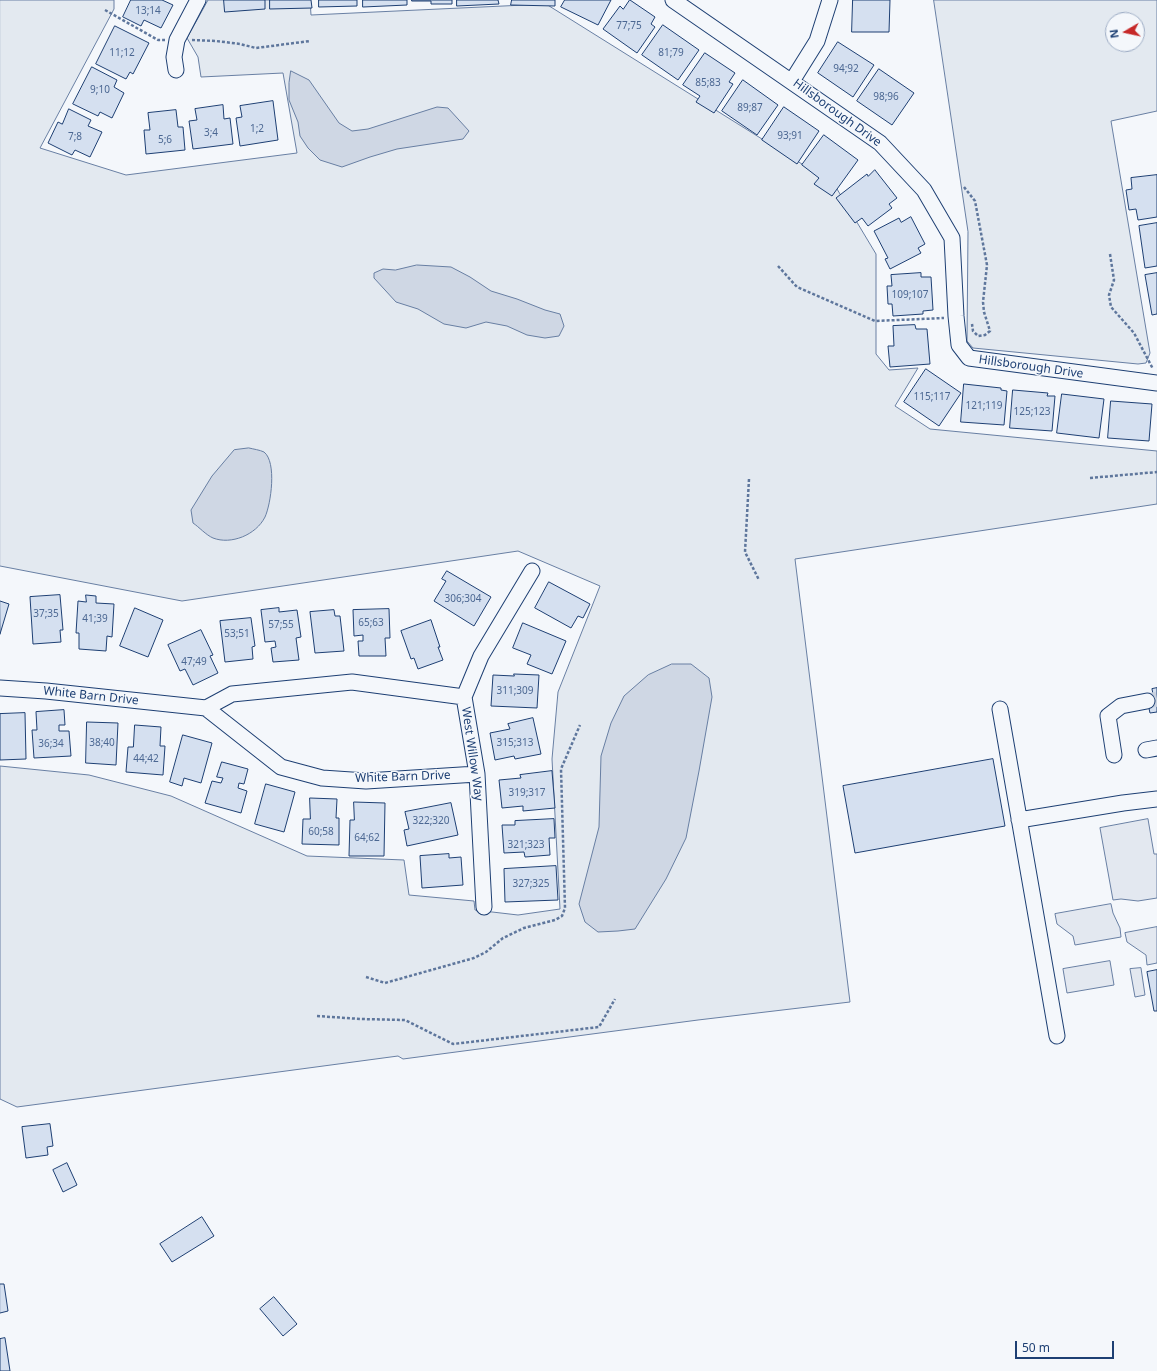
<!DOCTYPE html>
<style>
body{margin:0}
#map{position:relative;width:1157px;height:1371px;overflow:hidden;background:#f4f7fb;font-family:"Noto Sans",sans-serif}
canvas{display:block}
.north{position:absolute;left:1105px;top:12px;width:40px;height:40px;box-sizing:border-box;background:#f4f7fb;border:1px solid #9eadc5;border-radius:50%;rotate:261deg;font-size:11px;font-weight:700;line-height:16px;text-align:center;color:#1d3f73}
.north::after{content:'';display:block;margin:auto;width:14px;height:18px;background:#c62828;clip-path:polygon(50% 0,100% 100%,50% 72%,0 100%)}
.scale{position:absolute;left:1015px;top:1341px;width:99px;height:18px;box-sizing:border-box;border:2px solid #1d3f73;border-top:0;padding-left:5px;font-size:12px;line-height:14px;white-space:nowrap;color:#1d3f73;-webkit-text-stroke:3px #f4f7fb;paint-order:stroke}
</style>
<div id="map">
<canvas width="1157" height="1371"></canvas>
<div class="north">N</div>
<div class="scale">50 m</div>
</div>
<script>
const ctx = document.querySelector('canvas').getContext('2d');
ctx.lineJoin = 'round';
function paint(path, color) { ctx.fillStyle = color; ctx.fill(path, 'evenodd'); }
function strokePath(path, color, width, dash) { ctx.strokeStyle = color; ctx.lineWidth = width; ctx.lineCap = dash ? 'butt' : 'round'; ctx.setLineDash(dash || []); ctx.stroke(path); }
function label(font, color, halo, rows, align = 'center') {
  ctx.font = font + ' "Noto Sans",sans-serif'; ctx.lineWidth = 3; ctx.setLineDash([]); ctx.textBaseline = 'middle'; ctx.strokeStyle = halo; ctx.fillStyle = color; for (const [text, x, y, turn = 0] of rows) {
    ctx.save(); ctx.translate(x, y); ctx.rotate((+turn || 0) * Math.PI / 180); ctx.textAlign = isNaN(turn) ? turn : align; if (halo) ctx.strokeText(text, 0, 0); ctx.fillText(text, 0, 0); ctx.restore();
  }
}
const green = new Path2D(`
 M0 0H114V9L40 148 126 175 297 153 283 73 201 77 198 57 187 38 208 0H310L311 15 546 4 834 184 876 254V354L889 370 918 368 895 406 930 429 1157 451V504L795 559 850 1002 698 1020 403 1059 398 1056 17 1107 0 1099V766L89 775 171 796 307 856 404 860 409 895 474 901 475 910 518 915 560 909 552 759 558 692 600 586 518 551 182 601 0 566Z
 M934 0H1157V111L1111 121 1150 353 1146 363 1138 364 973 348 967 341 968 232ZM1113 20H1137V44H1113Z`);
const parking = new Path2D(`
 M1148 819 1154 854H1157V898L1138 901 1121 899 1113 900 1100 828Z
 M1111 904 1113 913 1120 928 1121 937 1075 945 1073 936 1057 924 1055 914Z
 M1157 927V963L1147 965 1146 955 1127 942 1125 933Z
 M1110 961 1114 985 1067 993 1063 969Z
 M1141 968 1145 995 1135 997 1130 969Z`);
const water = new Path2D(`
 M291 71 309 80 339 123 352 131 368 129 437 107 448 108 469 131 463 139 397 149 370 157 342 167 320 160 308 148 300 136 298 122 289 100V83Z
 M417 265 451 267 470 277 491 291 517 299 545 310 560 314 564 326 559 336 545 338 527 335 507 326 486 322 466 328 444 324 418 309 396 302 374 278V273L383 269 395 270Z
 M249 448C253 449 260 450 264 452 277 462 271 504 265 517 256 535 231 545 213 538 206 535 199 527 193 523L191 510 212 476 234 450Z
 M672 664H691L709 678 712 697 699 771 686 838 666 879 635 929 618 931 598 932 585 922 579 904 599 827 601 756 611 723 624 696 648 675Z`);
const building = new Path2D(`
 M131 0H162L173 5 161 28 144 20 141 26 123 17Z
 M224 0H265V9L225 12Z
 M270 0H311L312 8 270 9Z
 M319 0H357V6L319 7Z
 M363 0H407V5L363 7Z
 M412 0H452V4H431V1H412Z
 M457 0H498L499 4 457 6Z
 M512 0H555V6L511 5Z
 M565 0H611L598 25 561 7Z
 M630 0 655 17 651 24 655 27 637 53 603 29 620 6 623 9Z
 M853 0H890L889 32H852Z
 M663 25 699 50 678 80 642 55Z
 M115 26 149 43 133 74 130 72 126 79 96 64Z
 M838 42 874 65 853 97 818 73Z
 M705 53 735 73 729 82 733 84 714 113 696 102 700 96 683 85Z
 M92 67 117 80 114 87 124 93 112 118 100 112 98 116 73 104Z
 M879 69 914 93 892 125 857 101Z
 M743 80 778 105 757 135 722 111Z
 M273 101 278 140 240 146 236 118 242 117 240 106Z
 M223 105 224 119 230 118 233 144 193 149 189 121 197 120 195 109Z
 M784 107 819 131 797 164 762 140Z
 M69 109 91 120 88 126 102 132 90 157 75 150 72 155 48 143 58 122 62 124Z
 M176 110 178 127H183L185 150 146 154 144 130H150L148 113Z
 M824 135 858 160 832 196 814 184 819 178 802 165Z
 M875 170 897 198 889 204 892 208 868 226 862 218 855 223 836 198 867 174 868 176Z
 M1157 175V217L1138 220 1136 209 1129 210 1126 190 1132 189 1131 178Z
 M911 217 925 244 918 248 921 253 890 269 885 259 888 258 874 231 899 218 901 222Z
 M1157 223V266L1145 268 1139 226Z
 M921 273V277H931L933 310 923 311V314L893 316 892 304H888L887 286H892L891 275Z
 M1157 273V314L1152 315 1145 275Z
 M915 325 916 329H927L930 364 890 367 888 346H894L893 326Z
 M926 369 961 393 939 426 904 402Z
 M964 384 1001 388V390L1007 391 1004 425 961 422Z
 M1013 390 1048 393 1047 396H1055L1052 431 1010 428Z
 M1062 394 1104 399 1099 438 1057 433Z
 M1111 401 1152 404 1149 441 1108 438Z
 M447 571 491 597 474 626 434 601 446 581 442 579Z
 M549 582 590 604 583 618 578 616 571 628 535 608Z
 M60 595 63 630H60L61 642 33 644 30 597Z
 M86 595 96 596V603L114 604 112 637 107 636 106 651 79 649V633H76L78 601 86 602Z
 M0 601 9 604 0 634Z
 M135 608 163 620 148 657 120 646Z
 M279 608V612L297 610 301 637 296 638 299 660 273 662 271 648 276 647 275 641 265 642 261 610Z
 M389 609 390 638H385L386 656H359L358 641H363V635L354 636 353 610Z
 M334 610 335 616H340L344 651 315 653 310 612Z
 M251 618 255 646 252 647 253 659 225 662 220 621Z
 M431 620 440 647H438L443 660 418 669 414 658 411 659 401 631Z
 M523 623 566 641 552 674 527 664 531 655 513 648Z
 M201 630 213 655 210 656 218 673 193 685 185 669 180 671 168 645Z
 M514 674 539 675 537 708 491 706 493 675 514 676Z
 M1157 688V712L1150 713 1146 695 1153 694 1152 689Z
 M64 710 65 725H59V731H69L71 756 34 758 32 730H37L36 712Z
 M25 713 26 759 0 760V714Z
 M533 718 541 754 515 759 514 756 495 760 490 733 510 729 508 724Z
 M87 722 118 723 116 765 86 763Z
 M135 725 161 727 160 746H165L163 775 126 772 128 747H133Z
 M183 735 212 743 201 783 184 778 182 786 170 782Z
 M993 759 1005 826 855 853 843 786Z
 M222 762 248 769 244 784 239 783 238 788 247 791 241 813 205 803 212 781 221 783 223 778 217 777Z
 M552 771 555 808 523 811V806L502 808 499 780 521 778 520 775Z
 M266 784 295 792 284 832 255 824Z
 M310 798 337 799 336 818H339V845L302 844 303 819H310Z
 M354 802 385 803 384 856H349L350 820H354Z
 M451 803 458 835 407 846 404 830 409 829 405 812Z
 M554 819 555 838H549L550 855 525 857 524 852 504 853 502 825H515V821Z
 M449 854V858L461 857 463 885 422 888 420 856Z
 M556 866 558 900 505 902 504 869Z
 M1157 970V1011H1154L1147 972Z
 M50 1124 53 1146 47 1147 48 1155 26 1158 22 1127Z
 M67 1163 77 1185 63 1192 53 1170Z
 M202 1217 214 1236 172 1262 160 1244Z
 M0 1284H4L8 1311 0 1313Z
 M274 1297 297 1324 283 1336 260 1309Z
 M5 1338 10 1371H0V1339Z`);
const minorTunnel = new Path2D(`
 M1147 701 1157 699`);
const path = new Path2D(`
 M105 10 158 40H165
 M192 40 216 41 240 44 256 48 310 41
 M964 187 975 201 987 265 983 302 984 312 990 331 985 335 978 336 973 331 972 324
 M1110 254 1114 280 1109 295 1111 307 1134 333 1153 369
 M778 266 797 287 875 321 944 318
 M1090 478 1157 472
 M749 479 745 552 759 580
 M366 977 385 983 474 958 486 952 503 938 524 928 555 920 562 916 565 908 561 769 580 725
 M317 1016 361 1019 405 1020 453 1044 599 1027 615 999`);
const minor = new Path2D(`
 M673 0 880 143 924 190 952 238 956 316 959 345 969 358 1157 383
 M176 70 174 57 177 40 198 0
 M792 81 817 41 830 0
 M0 688 46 691 206 708 281 767 322 778 366 781 477 774
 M206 708 232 694 352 682 464 697
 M1000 709 1057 1036
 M1146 750 1157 748
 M1114 755 1108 716 1121 706 1147 701
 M1019 820 1123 803 1157 799
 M484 907 477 774 464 697 481 656 532 571`);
const numberNames = [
 ["13;14",148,11],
 ["77;75",629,26],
 ["11;12",122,53],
 ["81;79",671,53],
 ["94;92",846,69],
 ["85;83",708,83],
 ["9;10",100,90],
 ["98;96",886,97],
 ["89;87",750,108],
 ["1;2",257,129],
 ["3;4",211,133],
 ["93;91",790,136],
 ["7;8",75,137],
 ["5;6",165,140],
 ["109;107",910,295],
 ["115;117",932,397],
 ["121;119",984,406],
 ["125;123",1032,412],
 ["306;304",463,599],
 ["37;35",46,614],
 ["41;39",95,619],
 ["65;63",371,623],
 ["57;55",281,625],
 ["53;51",237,634],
 ["47;49",194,662],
 ["311;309",515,691],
 ["38;40",102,743],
 ["315;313",515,743],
 ["36;34",51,744],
 ["44;42",146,759],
 ["319;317",527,793],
 ["322;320",431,821],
 ["60;58",321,832],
 ["64;62",367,838],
 ["321;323",526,845],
 ["327;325",531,884]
];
const streetNames = [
 ["Hillsborough Drive",837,113,36],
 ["Hillsborough Drive",1031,367,8],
 ["White Barn Drive",91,696,6],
 ["West Willow Way",472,754,82],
 ["White Barn Drive",403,777,-2]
];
paint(green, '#e3e9f0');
strokePath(green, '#687fa3', 1);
paint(parking, '#e3e8f0');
strokePath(parking, '#687fa3', 1);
paint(water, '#cfd7e4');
strokePath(water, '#687fa3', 1);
paint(building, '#d5e0f0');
strokePath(building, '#1d3f73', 1);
strokePath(minorTunnel, '#c9d2e0', 15, [15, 8]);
strokePath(minor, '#1d3f73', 17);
strokePath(path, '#5e769c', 2.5, [3, 2]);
strokePath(minor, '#f4f7fb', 15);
label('10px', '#4b6792', null, numberNames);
label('12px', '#1d3f73', '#f4f7fb', streetNames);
</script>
